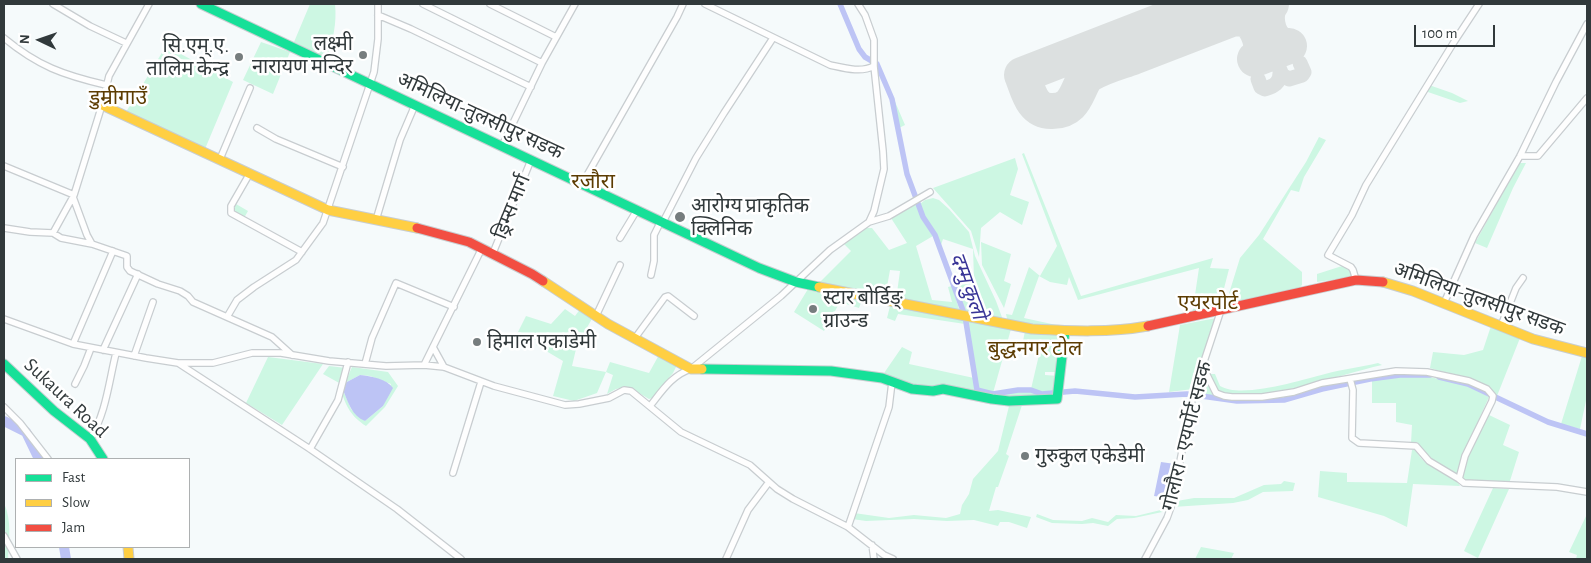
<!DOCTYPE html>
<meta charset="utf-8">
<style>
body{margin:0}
#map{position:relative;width:1591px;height:563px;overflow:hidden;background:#f5fafb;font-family:"Alegreya Sans",sans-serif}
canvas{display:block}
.frame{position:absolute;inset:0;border:5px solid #31393b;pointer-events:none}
.legend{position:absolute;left:15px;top:458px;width:175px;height:90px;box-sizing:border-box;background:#fff;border:1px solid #adb0b1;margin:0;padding:6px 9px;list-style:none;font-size:15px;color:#31393b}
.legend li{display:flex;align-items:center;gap:10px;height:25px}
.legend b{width:25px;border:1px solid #adb0b1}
.north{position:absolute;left:15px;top:15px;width:50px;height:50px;-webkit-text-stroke:4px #fff;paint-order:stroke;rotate:273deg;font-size:14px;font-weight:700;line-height:20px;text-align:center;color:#31393b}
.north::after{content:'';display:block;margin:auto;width:18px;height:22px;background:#31393b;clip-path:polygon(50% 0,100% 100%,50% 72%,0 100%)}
.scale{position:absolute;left:1414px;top:25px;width:81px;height:22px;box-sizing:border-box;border:2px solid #31393b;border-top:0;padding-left:6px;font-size:15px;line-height:18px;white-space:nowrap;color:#31393b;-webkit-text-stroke:4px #fff;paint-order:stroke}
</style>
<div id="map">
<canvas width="1591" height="563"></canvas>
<div class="frame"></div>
<ul class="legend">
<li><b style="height:6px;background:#16e098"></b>Fast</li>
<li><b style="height:6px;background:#ffcf43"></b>Slow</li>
<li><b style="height:6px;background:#f24e42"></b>Jam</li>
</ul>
<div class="north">N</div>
<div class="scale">100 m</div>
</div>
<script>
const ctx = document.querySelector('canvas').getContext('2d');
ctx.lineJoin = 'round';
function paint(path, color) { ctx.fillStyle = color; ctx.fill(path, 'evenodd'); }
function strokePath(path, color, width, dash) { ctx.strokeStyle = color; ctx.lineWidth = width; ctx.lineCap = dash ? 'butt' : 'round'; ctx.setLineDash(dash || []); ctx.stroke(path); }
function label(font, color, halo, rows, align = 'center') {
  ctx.font = font + ' "Alegreya Sans","Noto Sans Devanagari",sans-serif'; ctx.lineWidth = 5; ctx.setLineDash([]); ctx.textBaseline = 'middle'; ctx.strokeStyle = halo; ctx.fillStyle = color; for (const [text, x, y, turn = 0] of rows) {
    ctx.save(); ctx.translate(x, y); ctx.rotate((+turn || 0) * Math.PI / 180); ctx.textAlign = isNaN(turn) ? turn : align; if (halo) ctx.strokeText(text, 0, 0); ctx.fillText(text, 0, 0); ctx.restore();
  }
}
const green = new Path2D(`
 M310 4H335C337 23 333 40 327 59L294 42Z
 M261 42 290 52 273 94 243 80Z
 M166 46 233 82 205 149 126 112Z
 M884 76 905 125 897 129 892 99Z
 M1429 85 1452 93 1468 101 1460 103 1425 91Z
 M1319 137 1326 140 1304 177 1299 192 1291 190 1263 239 1302 272V285L1299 288 1228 305 1227 300 1240 258 1259 235 1306 162Z
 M1024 153 1081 296 1213 258 1210 268 1229 269 1219 308 1192 315 1199 268 1078 300 1069 277 1067 285 1050 282 1039 276 1024 318 1061 326 1060 329 1008 323 1006 314 1012 315 1029 267 1040 276 1057 246 1022 154Z
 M1015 158 1018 169 1010 195 1029 202 1022 225 1000 212 981 228 979 257 971 231 933 188Z
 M1519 163H1526L1513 188 1487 248 1475 243Z
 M933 198 939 200 949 209 969 232 975 256 996 301 1003 320 966 313 953 280 974 279 973 249 943 239 941 245C936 228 923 223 920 204L925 200Z
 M917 201 923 221 933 236 916 246 932 300 952 302 948 287 952 286 960 312 896 300 900 271 890 270 885 298 817 285 851 251 843 243 866 228H872L889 250 907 243 891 218Z
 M236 204 248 211 244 218 232 211Z
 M981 242 1011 254 1004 281 1011 284 1004 308 982 265Z
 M1342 266 1351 271V277L1317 282V274Z
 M808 289 862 300 859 308 840 302 824 331 794 312Z
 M890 306 964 319 965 324 898 314 895 321 887 318Z
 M581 308 593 317 577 345 572 366 606 372 610 362 649 373 660 353 677 365 673 373 652 398 649 399 629 387 616 389 607 394 613 375 606 372 597 393 574 401 553 396 563 361 536 345 538 341 518 332 526 316 551 324 565 309 575 316Z
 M1216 318 1193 389 1169 392 1180 325Z
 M967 320 1011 329 993 393 978 390Z
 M1491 326 1520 338 1497 396C1483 378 1451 375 1430 368L1433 352 1464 355 1483 350Z
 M1025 331 1062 335 1059 372H1045V375L1059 376 1057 392 1043 393 1031 389 1042 342 1023 341Z
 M902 347 912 352 909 364 974 378 976 391C995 398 1006 390 1024 391 1036 391 1043 395 1056 394L1055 398 1009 399 922 388 882 376Z
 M1582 356 1587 357V396L1580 429 1561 424Z
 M268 357 323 364 282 425 246 403Z
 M1378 363 1382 365C1330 377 1278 399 1224 394L1219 391 1209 374H1215L1220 386C1242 399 1301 380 1325 374 1343 369 1361 367 1378 363Z
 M329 366 346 368 341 384 323 374Z
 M352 367 388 372 398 386 385 407 366 426C351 416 347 408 341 391L343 390 351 409 365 421 383 406 391 384 370 376 360 375 345 383Z
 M1204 368 1213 391 1220 398 1196 393Z
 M1397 376H1426L1468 386 1489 397 1462 457 1458 476 1434 462 1417 442 1411 443 1412 425 1396 422V403H1372V380Z
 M1010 402H1023L1006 454 1009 456 998 487H996L989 511 998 510 1031 517 1027 528 1009 522H1000L998 526 974 520 947 521 914 519 866 521 852 519 854 513 889 518 914 515 946 518 960 514 962 505 969 494 973 479 998 451Z
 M1489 415 1510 425 1503 445 1519 452 1509 484 1466 481 1461 477 1468 456Z
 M1412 450H1416C1426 473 1453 468 1460 486L1413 484 1407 527 1384 516 1318 497 1320 471 1347 473V482L1407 483Z
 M1183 452 1185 453 1177 501 1194 498H1234L1264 485 1281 484 1284 481 1295 483 1293 491 1263 492 1248 500 1233 503 1173 507Z
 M1493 488 1509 489 1478 558 1464 551Z
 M4 503C12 521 9 540 8 559H4Z
 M1169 508 1167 511 1134 518 1117 519 1108 526 1093 523 1082 524 1052 523 1036 517 1037 514 1053 520 1082 521 1092 518 1108 522 1116 515 1136 516Z
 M1587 514V559H1576L1577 555 1569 552Z
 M1201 547 1234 553 1231 559H1195Z`);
const water = new Path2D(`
 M360 375C371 376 387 379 393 388L383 406 365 421C352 416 348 402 343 390L345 383Z
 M1161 462 1175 464 1169 498 1154 496Z`);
const canal = new Path2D(`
 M840 4 859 49 865 57 877 64 892 99 907 174 923 217 935 235 965 316 977 390 993 394 1018 390H1031L1042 394 1075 391 1135 397 1187 394 1237 401 1284 400 1322 389 1370 379 1400 375H1430
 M1439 377 1468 384 1548 422 1587 434`);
const river = new Path2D(`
 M4 421 26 432 39 459
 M64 547 66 559`);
const taxiway = new Path2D(`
 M1190 22C1212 14 1243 0 1259 20L1282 75 1289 79 1302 75 1304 72 1300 63
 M1258 79 1261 87 1265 89C1274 86 1280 83 1280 73`);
const runway = new Path2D(`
 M1205 4 1022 75C1028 89 1031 111 1051 111 1080 112 1076 82 1090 74 1103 66 1119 62 1133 57 1167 44 1200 31 1234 18L1246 19C1258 26 1268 50 1255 59L1289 46C1270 48 1261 17 1271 4`);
const street = new Path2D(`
 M53 4 90 26 126 43
 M423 4 542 63
 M490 4 556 37
 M705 4 830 65C844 68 861 73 874 66
 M378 15 411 29 531 87
 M4 38C38 66 63 75 106 85
 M257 128 276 139 343 167
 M502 146 542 63 575 4
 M1520 156H1538L1587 98
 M220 159 250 88
 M4 166 74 195
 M250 173 231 206V213L302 252
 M582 184 677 17 683 4
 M73 197 87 235 92 244 127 256V267L130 271 158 284 180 291 188 296 193 302 272 337 292 355
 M376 220 400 140 415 105
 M663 222 696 158 724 113 773 38
 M869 222 889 216 930 192
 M4 228 30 232 53 233 61 238 92 244
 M53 233 74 195 102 105 109 76 149 4
 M620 238 637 210
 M493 253 531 160
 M651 275 654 261V235L661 221
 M1356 280 1353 270 1351 267 1328 255 1352 215 1366 185 1454 42 1479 4
 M1444 303 1474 236 1520 156 1556 82 1587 24
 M596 316 620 265
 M227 317 237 300 254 287 296 260 323 223 374 72 378 39V4
 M4 319 73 344 146 358 178 363 310 449 397 509 461 559
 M1501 326 1516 288 1523 278
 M635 338 665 297 668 296 694 316
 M73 344 113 251
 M433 347 444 367
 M103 350 138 274
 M134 356 153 302
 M178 363H213L252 353H281L329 361 386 366 424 365 444 367 494 386 565 405 579 404 609 398 624 390 631 391 681 432 750 465 777 489 793 499 848 527 884 555 893 559
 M1204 363 1207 375 1216 393 1224 396 1232 397H1262L1294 392 1322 383 1396 371 1427 372 1469 381 1487 389 1493 396 1492 401 1465 456 1459 479 1464 483 1557 487 1587 492
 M365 364 372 338 396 283 454 307
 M424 365 482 248
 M1350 379 1353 390 1352 438 1359 443 1416 446 1429 461 1459 479
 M75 384 84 366 91 348
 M650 406C662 391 672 375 691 369L781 296 830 250 869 222 874 211 884 169 883 151 874 66V40L865 15 858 4
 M4 407 20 423 48 459
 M90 439C106 414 109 381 116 353
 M310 449 338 400 348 362
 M453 473 481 382
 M848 527 889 407 892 382
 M4 536 17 559
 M872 545 874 559
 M726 559 748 510 769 482
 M1145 559 1167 518 1171 507 1193 395 1221 310`);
const fast = new Path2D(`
 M201 4 759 268 796 282 819 287
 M4 364 54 411 90 439 103 459
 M702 369 831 371 882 378 912 389 933 391 943 389 992 399 1009 401 1057 399 1065 331`);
const slow = new Path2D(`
 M102 105 328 210 417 228
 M543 281 608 324 691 369H702
 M1383 282 1413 291 1533 339 1587 353
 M819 287 1032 329C1071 331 1109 333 1148 326
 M128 547 129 559`);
const jam = new Path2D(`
 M417 228 469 242 532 274 543 281
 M1148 326 1356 280 1383 282`);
const markers = [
 [363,55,5,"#767d7e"],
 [239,57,5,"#767d7e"],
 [680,217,6,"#767d7e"],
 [813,309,5,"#767d7e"],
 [477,342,5,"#767d7e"],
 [1025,456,5,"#767d7e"]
];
const poiNames = [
 ["लक्ष्मी",353,44,"right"],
 ["नारायण मन्दिर",353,67,"right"],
 ["सि.एम्.ए.",229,46,"right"],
 ["तालिम केन्द्र",229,69,"right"],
 ["आरोग्य प्राकृतिक",691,206],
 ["क्लिनिक",691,229],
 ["स्टार बोर्डिङ्",823,298],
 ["ग्राउन्ड",823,321],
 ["हिमाल एकाडेमी",487,342],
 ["गुरुकुल एकेडेमी",1035,456]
];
const streetNames = [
 ["अमिलिया-तुलसीपुर सडक",480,116,25],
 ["ड्रिम्स मार्ग",512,207,-68],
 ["अमिलिया-तुलसीपुर सडक",1479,299,20],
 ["Sukaura Road",66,398,43],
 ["गोलौरा - एयर्पोर्ट सडक",1187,436,-76]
];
const neighbourhoodNames = [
 ["डुम्रीगाउँ",118,98],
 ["रजौरा",593,182],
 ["एयरपोर्ट",1208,303],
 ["बुद्धनगर टोल",1035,349]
];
const waterNames = [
 ["दम्मु कुलो",968,286,70]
];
paint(green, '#cdf7e3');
paint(water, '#bdc4f5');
strokePath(canal, '#bdc4f5', 5.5);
strokePath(river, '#bdc4f5', 10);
strokePath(taxiway, '#dce0e0', 15);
strokePath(runway, '#dce0e0', 36);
strokePath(street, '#c8cdd0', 8);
strokePath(fast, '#c8cdd0', 11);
strokePath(slow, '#c8cdd0', 11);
strokePath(jam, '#c8cdd0', 11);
strokePath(street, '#fefefe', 5.5);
strokePath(fast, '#16e098', 9);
strokePath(slow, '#ffcf43', 9);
strokePath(jam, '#f24e42', 9);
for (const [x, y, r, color] of markers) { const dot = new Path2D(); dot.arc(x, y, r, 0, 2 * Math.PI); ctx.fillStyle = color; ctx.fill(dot); strokePath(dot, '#fff', 2); }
label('20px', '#31393b', '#fff', poiNames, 'left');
label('20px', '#31393b', '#fff', streetNames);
label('21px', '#5c3c02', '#fff', neighbourhoodNames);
label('italic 21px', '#393597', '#fff', waterNames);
</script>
